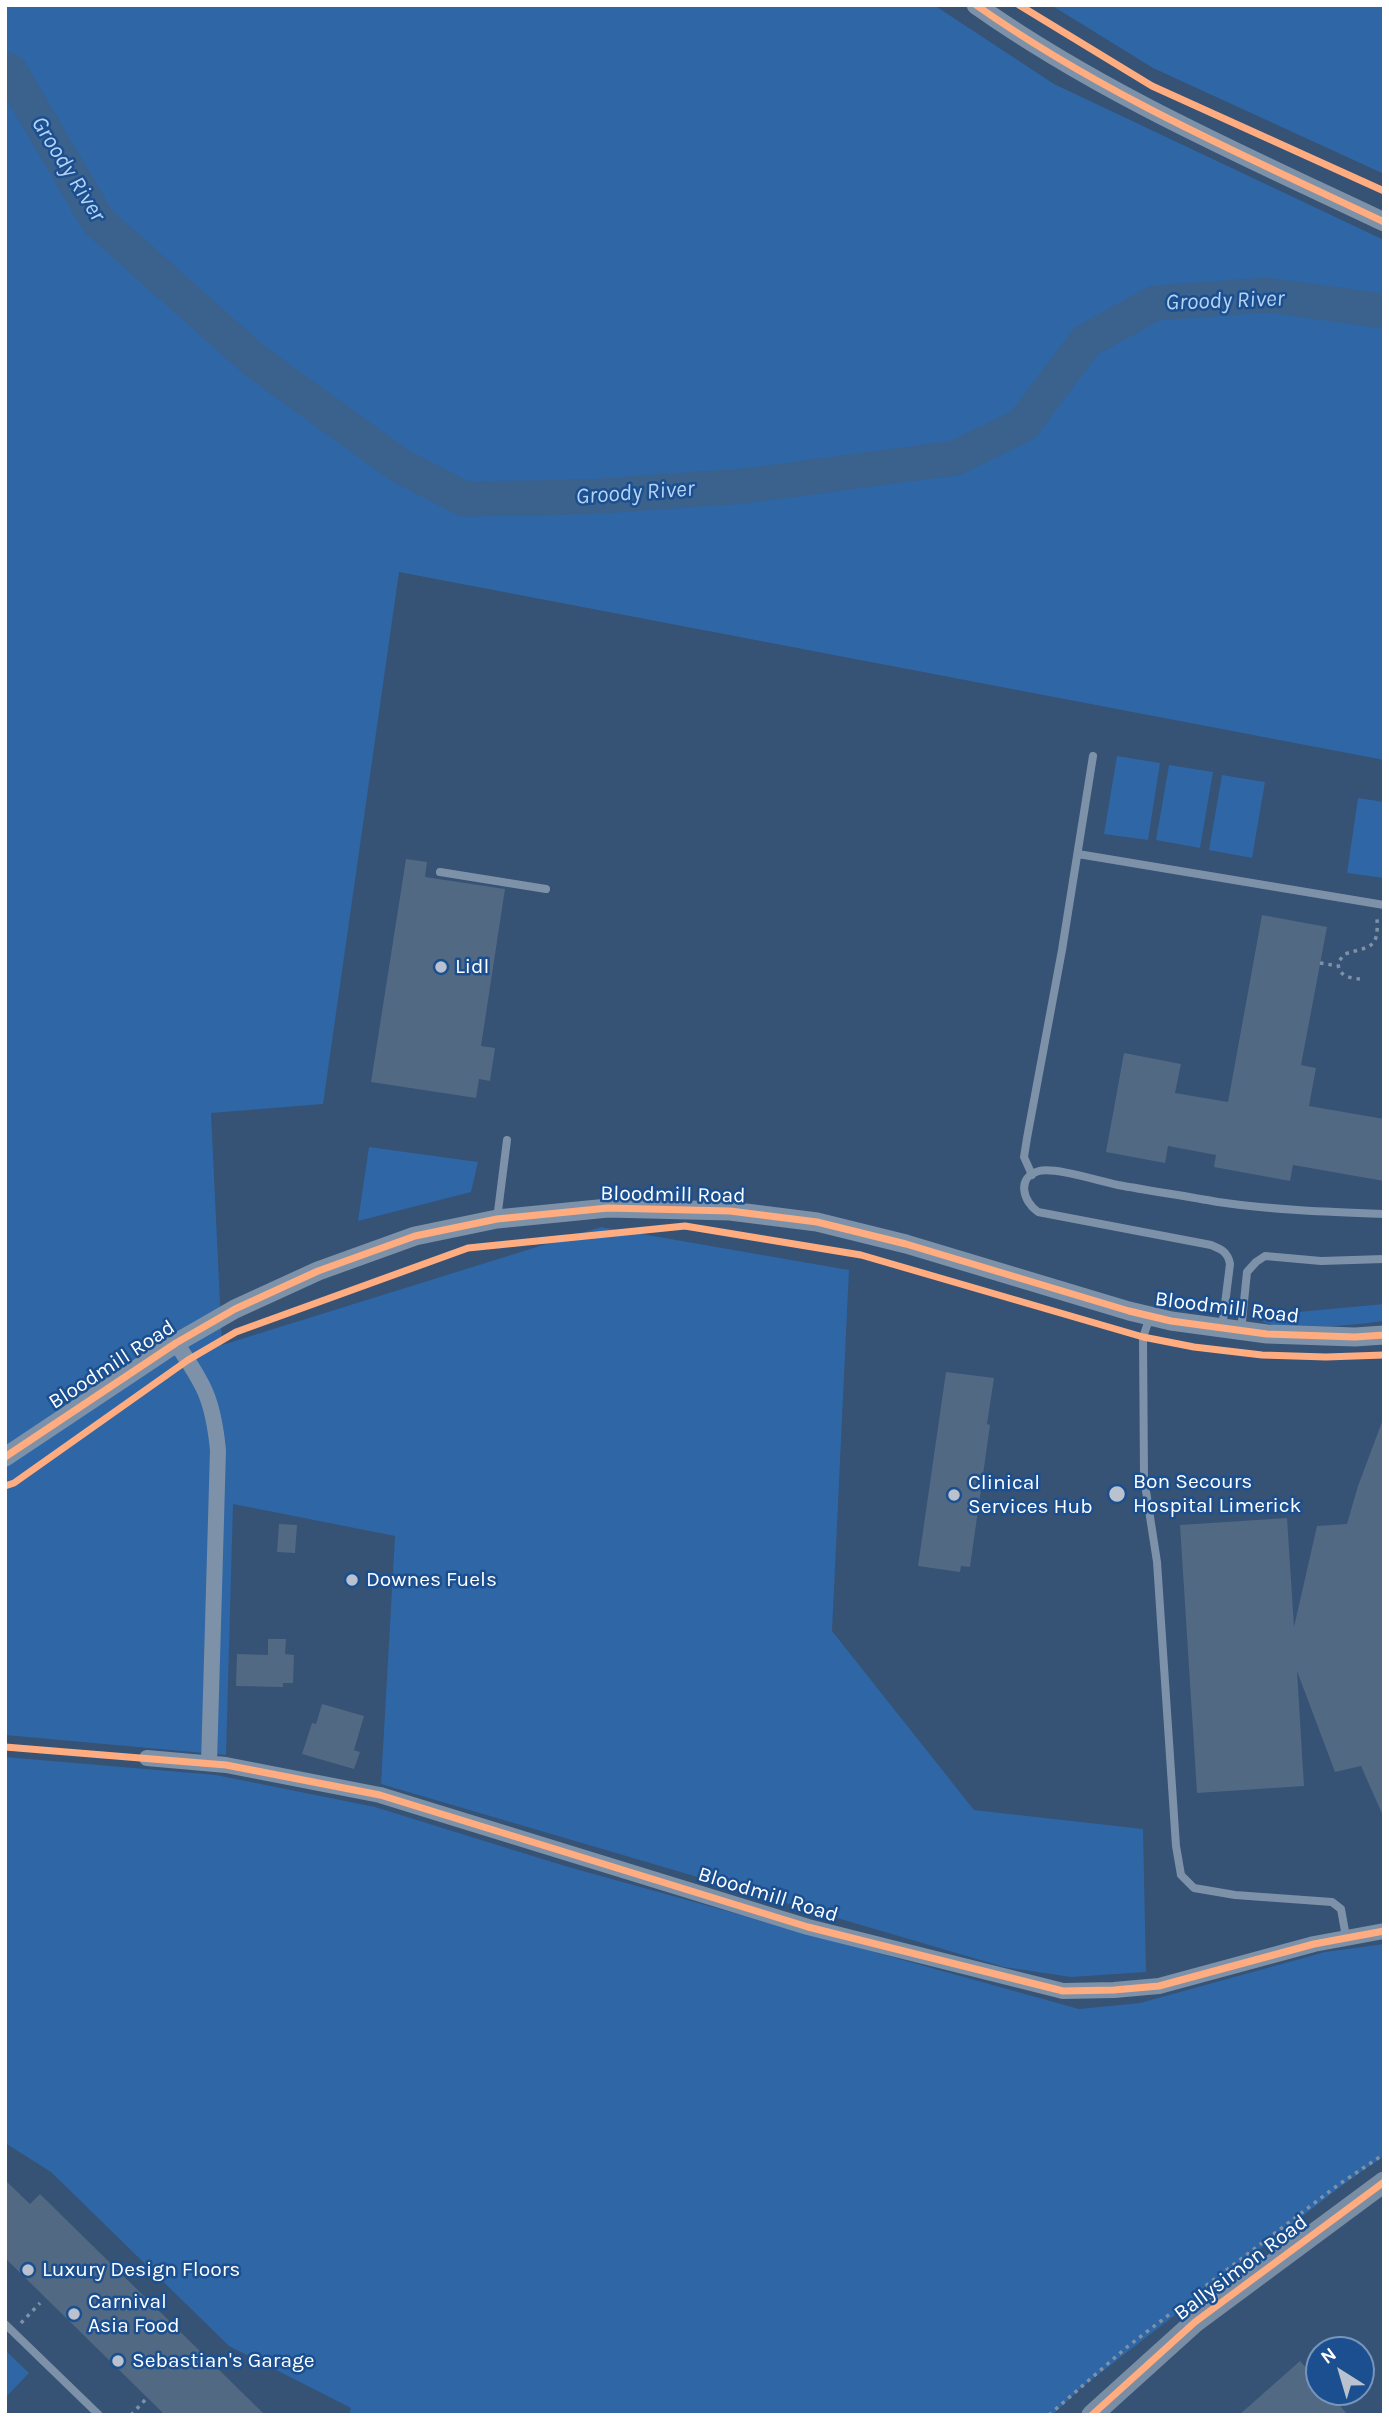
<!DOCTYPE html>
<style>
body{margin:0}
#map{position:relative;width:1389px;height:2420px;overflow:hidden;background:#365274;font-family:Karla,sans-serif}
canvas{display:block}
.frame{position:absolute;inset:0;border:7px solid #fff;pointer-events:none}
.north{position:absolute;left:1305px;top:2336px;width:70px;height:70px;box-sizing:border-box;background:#1b4f8f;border:2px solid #7695bc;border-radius:50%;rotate:323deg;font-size:19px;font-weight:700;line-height:28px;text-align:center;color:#fff}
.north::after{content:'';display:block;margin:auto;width:24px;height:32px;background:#b9c2ce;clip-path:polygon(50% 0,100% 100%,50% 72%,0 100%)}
</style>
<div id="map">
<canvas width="1389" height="2420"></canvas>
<div class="frame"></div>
<div class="north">N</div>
</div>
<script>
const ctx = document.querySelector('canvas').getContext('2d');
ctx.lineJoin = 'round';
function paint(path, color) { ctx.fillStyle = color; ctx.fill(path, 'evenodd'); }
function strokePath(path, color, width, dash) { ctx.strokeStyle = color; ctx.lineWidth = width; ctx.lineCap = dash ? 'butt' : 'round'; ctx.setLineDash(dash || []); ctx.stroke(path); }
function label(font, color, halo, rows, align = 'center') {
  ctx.font = font + ' Karla,sans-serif'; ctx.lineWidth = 5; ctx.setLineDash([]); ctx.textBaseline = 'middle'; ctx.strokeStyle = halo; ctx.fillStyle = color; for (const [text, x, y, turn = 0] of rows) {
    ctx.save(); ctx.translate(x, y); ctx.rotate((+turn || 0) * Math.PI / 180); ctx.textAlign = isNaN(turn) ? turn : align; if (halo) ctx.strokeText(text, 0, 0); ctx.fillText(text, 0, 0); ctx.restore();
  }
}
const green = new Path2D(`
 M5 5H934L1054 84 1384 240V760L399 572 323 1104 211 1113 222 1345 601 1227 849 1270 832 1631 974 1810 1143 1829 1146 1972 1071 1977 1004 1967 381 1784 395 1536 233 1504 226 1755 5 1735Z
 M1051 5H1384V174L1153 68Z
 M1117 756 1160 763 1148 840 1104 834Z
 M1169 765 1213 772 1200 848 1156 840Z
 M1222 775 1265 782 1252 858 1209 850Z
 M1358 798 1384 802V878L1347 873Z
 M369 1147 478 1162 471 1192 358 1221Z
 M1384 1304V1321C1359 1324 1270 1336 1255 1316Z
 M5 1757 216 1775 375 1807 565 1866 1079 2009 1140 2003 1325 1952 1384 1944V2156L1344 2184 1081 2388 1052 2415H349L351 2408 229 2346 51 2172 5 2143Z
 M5 2350 29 2373 5 2398Z`);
const river = new Path2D(`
 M5 69 10 71 98 221 254 360 399 465 464 499 587 497 745 486 955 458 1023 425 1086 341 1155 303 1267 295 1384 311`);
const building = new Path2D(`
 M406 859 427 862 425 877 505 889 481 1046 495 1048 490 1081 479 1079 476 1098 371 1082Z
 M1262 915 1327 927 1301 1065 1316 1068 1309 1106 1384 1119V1181L1293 1165 1290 1181 1214 1167 1216 1155 1168 1146 1165 1163 1106 1152 1124 1053 1181 1064 1175 1093 1228 1102Z
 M946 1372 994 1378 987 1424 990 1425 970 1567 961 1566 960 1572 918 1566Z
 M1382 1422 1384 1818 1361 1766 1335 1772 1297 1671 1304 1786 1197 1793 1180 1525 1287 1518 1294 1627 1317 1526 1347 1524 1358 1486Z
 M279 1524 297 1525 295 1553 277 1552Z
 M268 1639H286L285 1654 294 1655 293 1683H283V1687L236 1686 237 1654 268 1655Z
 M322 1704 364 1716 354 1750 360 1752 354 1769 302 1754 312 1723 316 1724Z
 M5 2180 30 2204 40 2194 265 2415H165L5 2258Z
 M1300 2361 1319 2382V2392H1328L1348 2415H1239Z`);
const path = new Path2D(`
 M1320 963 1338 966
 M1360 979C1349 978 1338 976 1338 962L1345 954C1369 946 1379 950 1377 919L1380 918
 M1199 2291 1338 2185 1384 2154
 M21 2323 40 2303
 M131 2415 145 2400
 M1049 2415 1127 2347 1179 2307`);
const service = new Path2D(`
 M1078 854 1384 905
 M440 872 546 889
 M1032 1175 1024 1157 1027 1138 1062 950 1093 756
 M497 1219 507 1140
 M1150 1317 1143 1337 1144 1478 1157 1562 1176 1846 1181 1875 1194 1888 1235 1895 1332 1902 1341 1909 1346 1937
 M1222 1328 1230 1264C1228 1252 1221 1249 1211 1245L1038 1212C1023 1202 1016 1177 1039 1171 1055 1167 1099 1181 1118 1185 1151 1191 1185 1196 1218 1202 1273 1210 1328 1212 1384 1214
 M1241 1331 1247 1272 1256 1262 1265 1256 1321 1261 1384 1259
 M5 2324 99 2415`);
const minor = new Path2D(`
 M176 1343C204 1384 213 1399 218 1450L209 1763
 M147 1758 226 1765 380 1795 808 1927 1063 1991 1114 1990 1159 1986 1314 1944 1384 1931`);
const tertiary = new Path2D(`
 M976 5C1102 94 1245 156 1384 222
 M5 1457 176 1343 235 1309 318 1271 415 1236 497 1219 608 1208 730 1211 817 1222 906 1244 1129 1311 1171 1321 1267 1334 1355 1337 1384 1335`);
const secondary = new Path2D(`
 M1092 2415 1195 2322 1384 2182`);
const cycleway = new Path2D(`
 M976 5C1102 94 1245 156 1384 222
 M1019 5 1152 86 1384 191
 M5 1457 176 1343 235 1309 318 1271 415 1236 497 1219 608 1208 730 1211 817 1222 906 1244 1129 1311 1171 1321 1267 1334 1355 1337 1384 1335
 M5 1486 14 1483 188 1360 236 1332 468 1248 685 1226 861 1255 1143 1337 1194 1347 1262 1355 1326 1357 1384 1355
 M5 1747 226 1765 380 1795 808 1927 1063 1991 1114 1990 1159 1986 1314 1944 1384 1931
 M1092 2415 1195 2322 1384 2182`);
const markers = [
 [441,967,7,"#b9c2ce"],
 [1117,1494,9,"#b9c2ce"],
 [954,1495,7,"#b9c2ce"],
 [352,1580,7,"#b9c2ce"],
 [28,2270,7,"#b9c2ce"],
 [74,2314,7,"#b9c2ce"],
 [118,2361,7,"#b9c2ce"]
];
const poiNames = [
 ["Lidl",455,967],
 ["Bon Secours",1133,1482],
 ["Hospital Limerick",1133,1506],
 ["Clinical",968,1483],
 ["Services Hub",968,1507],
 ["Downes Fuels",366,1580],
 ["Luxury Design Floors",42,2270],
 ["Carnival",88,2302],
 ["Asia Food",88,2326],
 ["Sebastian's Garage",132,2361]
];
const streetNames = [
 ["Bloodmill Road",673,1195,1],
 ["Bloodmill Road",1227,1308,7],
 ["Bloodmill Road",112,1365,-33],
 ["Bloodmill Road",768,1895,17],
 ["Ballysimon Road",1241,2268,-37]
];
const waterNames = [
 ["Groody River",68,169,58],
 ["Groody River",1225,301,-2],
 ["Groody River",635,493,-4]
];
paint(green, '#2f66a5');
strokePath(river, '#3b618d', 35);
paint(building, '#526984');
strokePath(path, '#7d92a8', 3.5, [3.5, 5]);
strokePath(service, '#7d92a8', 8);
strokePath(minor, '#7d92a8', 16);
strokePath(tertiary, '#7d92a8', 19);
strokePath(secondary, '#798da4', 21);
strokePath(cycleway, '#ffac80', 7);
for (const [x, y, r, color] of markers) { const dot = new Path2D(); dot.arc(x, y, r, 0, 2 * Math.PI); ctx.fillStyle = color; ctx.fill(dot); strokePath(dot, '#1b4f8f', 2.5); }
label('21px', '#fff', '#1b4f8f', poiNames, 'left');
label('21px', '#fff', '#1b4f8f', streetNames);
label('italic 23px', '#b5d3f5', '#1b4f8f', waterNames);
</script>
